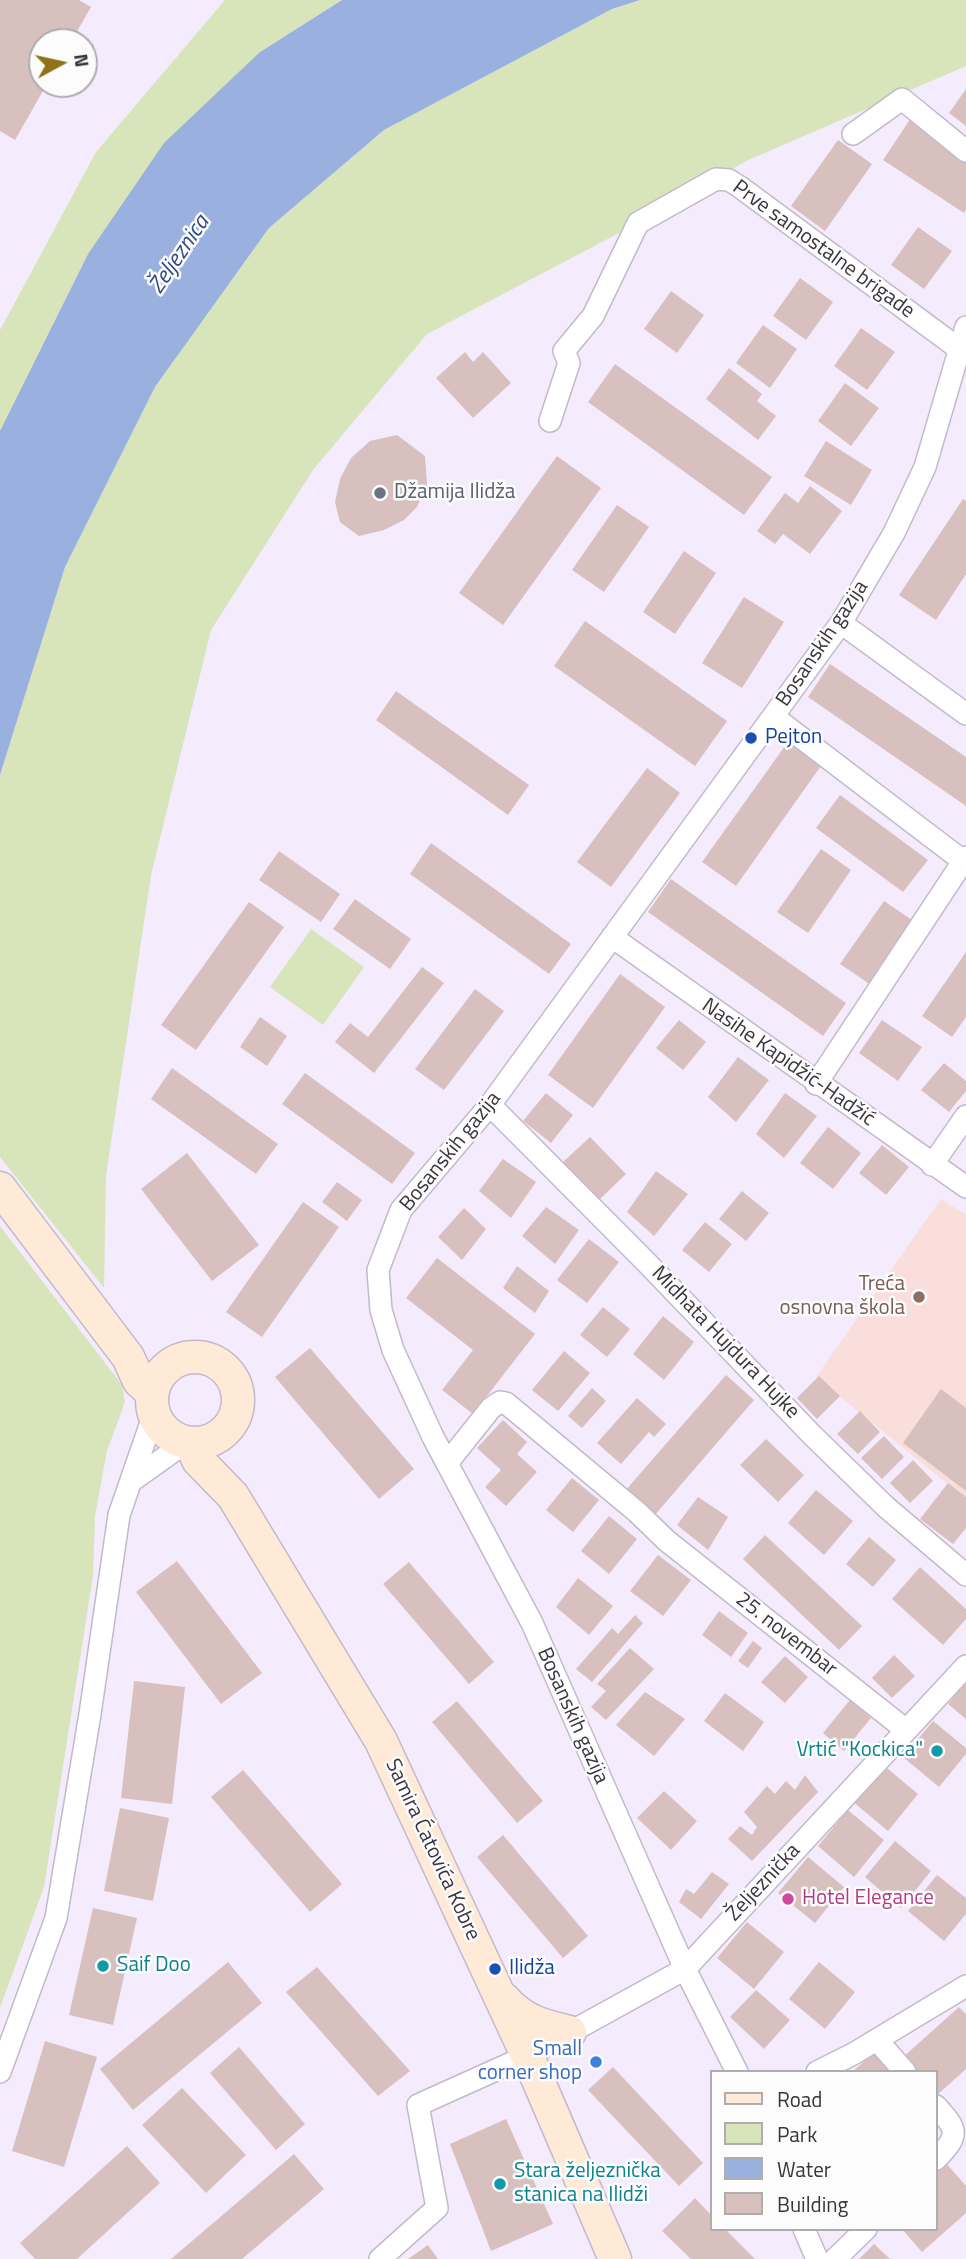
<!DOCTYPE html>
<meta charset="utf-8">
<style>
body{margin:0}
#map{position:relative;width:966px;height:2259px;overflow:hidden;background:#f4ebfd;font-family:"Titillium Web",sans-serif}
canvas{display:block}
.legend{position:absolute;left:710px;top:2070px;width:228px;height:161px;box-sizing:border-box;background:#fcfcfc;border:2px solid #aeacaf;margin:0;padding:9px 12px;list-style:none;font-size:21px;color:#38353c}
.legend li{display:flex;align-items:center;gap:14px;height:35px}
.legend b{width:35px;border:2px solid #aeacaf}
.north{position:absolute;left:28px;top:28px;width:70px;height:70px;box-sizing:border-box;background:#fcfcfc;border:2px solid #aeacaf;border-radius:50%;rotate:82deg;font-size:19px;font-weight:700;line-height:28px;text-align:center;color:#38353c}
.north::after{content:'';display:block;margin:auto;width:24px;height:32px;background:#8f7318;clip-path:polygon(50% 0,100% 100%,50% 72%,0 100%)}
</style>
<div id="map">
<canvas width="966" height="2259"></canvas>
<ul class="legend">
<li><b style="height:9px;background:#feead7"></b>Road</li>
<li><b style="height:19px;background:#d8e5ba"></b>Park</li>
<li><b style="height:19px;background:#9ab1df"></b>Water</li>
<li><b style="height:19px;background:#d8c0bf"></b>Building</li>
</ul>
<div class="north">N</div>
</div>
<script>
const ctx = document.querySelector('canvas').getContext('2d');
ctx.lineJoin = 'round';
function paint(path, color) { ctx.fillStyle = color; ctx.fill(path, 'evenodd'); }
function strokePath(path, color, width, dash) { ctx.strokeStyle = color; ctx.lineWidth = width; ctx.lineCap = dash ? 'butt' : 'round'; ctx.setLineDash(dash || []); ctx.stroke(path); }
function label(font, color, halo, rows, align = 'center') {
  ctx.font = font + ' "Titillium Web",sans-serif'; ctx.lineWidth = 5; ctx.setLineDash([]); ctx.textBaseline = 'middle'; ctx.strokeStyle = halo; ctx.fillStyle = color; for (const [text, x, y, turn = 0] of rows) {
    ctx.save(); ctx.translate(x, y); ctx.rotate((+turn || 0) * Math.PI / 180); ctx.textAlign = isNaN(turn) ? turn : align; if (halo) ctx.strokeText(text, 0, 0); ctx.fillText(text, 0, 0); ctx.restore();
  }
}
const education = new Path2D(`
 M941 1199 966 1215V1499L816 1377Z`);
const green = new Path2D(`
 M225 0H342L260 52 88 254 0 431V330L96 152Z
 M640 0H966V66L746 161 638 223 427 334 313 470 211 630 151 875 106 1176 104 1288 0 1157V775L65 567 155 387 269 228 384 130 612 9Z
 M311 929 364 967 323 1025 270 987Z
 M0 1226 122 1385 125 1402 107 1451 95 1516 93 1576 44 1887 0 2008Z`);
const water = new Path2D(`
 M342 0H640L612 9 384 130 269 228 155 387 65 567 0 775V431L88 254 164 143 260 52Z`);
const building = new Path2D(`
 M0 0H79L91 7 71 42H42V84H47L15 140 0 131Z
 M966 89V126L949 113Z
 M915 112 966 146V209L964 213 883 160Z
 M838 140 872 164 825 231 791 206Z
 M918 227 952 251 924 289 891 265Z
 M800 278 833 302 806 340 773 316Z
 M671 291 704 315 677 353 644 329Z
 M763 325 797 349 770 388 736 363Z
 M861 328 895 352 867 390 834 366Z
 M465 352 473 362 483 352 511 383 473 418 436 378Z
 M615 364 772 477 744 515 588 402Z
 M729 368 762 394 757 401 776 416 758 440 706 399Z
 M845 383 879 408 851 446 818 421Z
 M397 435 425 456 427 485 417 507 404 520 384 530 359 536 340 522 335 502 340 479 351 458 370 441Z
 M826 441 872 470 851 505 804 476Z
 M557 456 601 488 503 625 459 593Z
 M810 486 842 511 810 554 783 534 775 544 757 531 785 493 798 503Z
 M963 499 966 501V574L936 620 899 595Z
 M617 505 649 527 604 592 572 570Z
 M684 551 716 573 675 634 643 612Z
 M744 597 784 622 742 688 702 663Z
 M585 621 727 721 695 766 554 666Z
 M830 664 966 757V806L808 697Z
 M396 691 529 785 508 815 376 720Z
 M790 739 823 763 736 886 702 862Z
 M647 768 680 793 611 887 577 862Z
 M840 795 928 860 903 892 816 828Z
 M431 843 571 944 549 974 410 874Z
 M821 849 851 870 808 933 777 912Z
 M279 851 340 894 321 922 259 880Z
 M671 879 846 1003 823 1036 648 912Z
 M355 899 411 939 390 969 333 929Z
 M884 901 915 922 871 985 840 964Z
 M249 902 284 927 196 1050 161 1025Z
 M966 952V1017L952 1037 922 1016Z
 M422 967 444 983 374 1073 335 1042 350 1023 368 1037Z
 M620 974 665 1007 593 1108 548 1075Z
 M475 989 504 1011 444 1090 415 1069Z
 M260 1017 287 1036 267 1066 240 1047Z
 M679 1020 706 1042 683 1070 656 1048Z
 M882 1020 922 1047 898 1081 859 1053Z
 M738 1057 769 1080 736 1122 708 1097Z
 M944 1063 966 1081V1091L949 1112 921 1090Z
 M172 1068 278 1144 256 1174 151 1099Z
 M305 1073 415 1153 392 1184 282 1104Z
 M546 1093 573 1115 551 1143 523 1121Z
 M785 1093 817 1116 784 1158 756 1134Z
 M828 1127 861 1153 833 1189 800 1163Z
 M590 1137 626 1174 598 1201 562 1163Z
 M882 1145 909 1167 886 1195 859 1173Z
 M187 1153 259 1245 212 1281 141 1189Z
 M503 1159 536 1182 511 1218 479 1191Z
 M656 1171 688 1194 654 1236 627 1212Z
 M337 1182 362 1200 347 1221 322 1202Z
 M742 1191 769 1213 746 1241 719 1219Z
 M303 1202 339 1227 262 1337 226 1312Z
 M546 1207 579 1230 555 1264 522 1236Z
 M464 1208 486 1229 462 1260 438 1237Z
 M705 1222 732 1244 709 1272 682 1250Z
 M589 1239 619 1262 587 1303 557 1280Z
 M437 1258 535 1334 473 1414 442 1390 473 1350 406 1298Z
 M517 1266 549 1291 535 1313 503 1288Z
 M603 1307 630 1329 607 1357 580 1335Z
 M663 1316 694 1342 664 1380 633 1354Z
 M310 1348 414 1469 379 1499 275 1377Z
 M564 1351 590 1373 558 1411 532 1390Z
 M726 1375 754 1400 654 1516 625 1491Z
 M819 1376 840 1396 817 1419 797 1398Z
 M592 1388 606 1401 582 1428 568 1416Z
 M941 1389 966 1408V1491L903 1443Z
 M637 1398 666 1424 654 1437 649 1432 621 1464 597 1443Z
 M860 1411 880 1432 858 1454 837 1434Z
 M503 1420 527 1442 517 1454 537 1472 506 1506 485 1487 501 1470 477 1448Z
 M884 1436 904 1457 882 1479 861 1458Z
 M766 1439 804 1475 778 1502 740 1465Z
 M913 1460 933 1481 910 1503 890 1483Z
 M572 1478 599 1500 573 1532 546 1510Z
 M948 1483 966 1497V1528L953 1544 920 1519Z
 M816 1490 853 1521 824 1555 788 1523Z
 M698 1497 728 1517 708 1550 677 1525Z
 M609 1516 637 1539 609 1574 581 1551Z
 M765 1535 862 1626 839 1650 743 1559Z
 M869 1537 896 1560 873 1587 846 1564Z
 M658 1555 691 1580 663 1616 630 1591Z
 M177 1561 262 1673 221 1704 136 1592Z
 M409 1562 494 1662 469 1684 383 1584Z
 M920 1567 966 1609V1619L943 1645 892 1599Z
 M578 1578 613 1606 589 1635 556 1607Z
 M719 1611 748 1633 731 1657 702 1635Z
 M635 1615 643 1623 592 1682 576 1669 612 1628 618 1634Z
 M753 1641 762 1648 748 1668 738 1661Z
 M630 1648 654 1669 606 1720 591 1707 606 1691 597 1684Z
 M894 1655 915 1676 892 1698 872 1678Z
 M785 1656 808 1677 785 1703 761 1682Z
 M134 1681 185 1687 172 1804 121 1798Z
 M966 1682V1719L948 1704Z
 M645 1692 685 1719 654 1756 616 1725Z
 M725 1693 764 1722 743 1751 704 1721Z
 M850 1700 871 1718 844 1751 823 1733Z
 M457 1701 543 1801 517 1823 432 1722Z
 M933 1721 966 1748V1754L939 1787 903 1757Z
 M882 1764 918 1794 888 1831 852 1801Z
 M243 1770 342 1884 310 1912 211 1797Z
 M805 1775 818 1792 752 1861 728 1839 740 1826 752 1835 757 1827 744 1812 767 1786 775 1794 786 1781 795 1790Z
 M664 1791 697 1821 671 1850 637 1818Z
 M120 1808 169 1818 153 1901 104 1891Z
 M848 1810 884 1840 854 1877 818 1846Z
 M503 1835 588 1936 563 1958 477 1857Z
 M895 1841 931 1871 901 1908 865 1877Z
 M808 1857 844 1887 815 1923 778 1893Z
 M712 1872 729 1884 701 1919 679 1902 686 1889 694 1894Z
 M937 1875 966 1898V1914L944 1941 908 1911Z
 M93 1908 137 1918 113 2025 69 2015Z
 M747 1922 784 1952 754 1989 717 1958Z
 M228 1962 262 2003 133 2110 100 2069Z
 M819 1962 855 1992 825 2029 789 1999Z
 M317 1967 410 2071 378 2096 286 1992Z
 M756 1990 790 2020 764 2049 730 2017Z
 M959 2007 966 2014V2069L936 2096V2072H914L902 2058Z
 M45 2041 97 2057 64 2167 12 2151Z
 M239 2047 305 2124 276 2150 210 2073Z
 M876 2051 894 2072H852Z
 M613 2067 703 2163 679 2186 588 2090Z
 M182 2088 246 2155 206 2193 142 2125Z
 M506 2119 553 2224 491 2251 450 2144Z
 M127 2146 160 2183 77 2259H35L20 2243Z
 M294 2154 324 2189 242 2259H171Z
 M946 2163 966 2186V2213L922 2252 902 2229H936V2171Z
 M695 2198 712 2216V2229H725L755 2259H691L662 2231Z
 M874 2244 890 2259H859Z
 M428 2245 438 2259H408Z`);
const street = new Path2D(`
 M853 134 902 99 966 151
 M550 421 569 363 564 351 593 316 638 223 716 179 729 180 740 187 966 354
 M841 623 966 714
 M774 717 963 861
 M612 937 966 1187
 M816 1084 966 857
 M490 1105 649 1265 812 1435 886 1507 966 1575
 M932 1165 966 1116
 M448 1462 491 1408 500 1402 506 1403 637 1512 667 1541 906 1730
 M133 1480 185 1443
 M877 2040 905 2072
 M0 2072 56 1918 90 1714 119 1515 154 1414
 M737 2072 685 1969 532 1623 433 1437 393 1350 381 1310 378 1270 401 1210 490 1105 841 623 894 533 925 467 966 327
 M817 2072 853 2054 966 1986
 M936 2106C958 2130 960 2135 936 2159
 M804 2229 817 2259
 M380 2259 437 2208 418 2105 527 2056 685 1969 966 1666
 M835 2259 866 2229`);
const secondary = new Path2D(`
 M0 1188 128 1357 139 1381 152 1393
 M152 1400a43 43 0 1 1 86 0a43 43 0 1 1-86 0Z
 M191 1444 198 1460 233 1496 381 1741 532 2066 615 2259
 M504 1999C523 2021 543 2026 570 2032`);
const markers = [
 [380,493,7,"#6b7280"],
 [751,738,7,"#1a4fb4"],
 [919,1297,7,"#8d6e63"],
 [937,1751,7,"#0f9aa8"],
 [788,1899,7,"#d1479c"],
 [103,1966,7,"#0f9aa8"],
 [495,1969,7,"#1a4fb4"],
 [596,2062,7,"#3f7fe0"],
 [500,2184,7,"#0f9aa8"]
];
const streetNames = [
 ["Prve samostalne brigade",823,250,36],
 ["Bosanskih gazija",823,644,-56],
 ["Nasihe Kapidžić-Hadžić",788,1063,35],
 ["Bosanskih gazija",451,1152,-51],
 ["Midhata Hujdura Hujke",725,1343,46],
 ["25. novembar",786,1635,38],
 ["Bosanskih gazija",572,1716,66],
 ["Samira Ćatovića Kobre",432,1850,65],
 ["Željeznička",764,1883,-47]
];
const worshipNames = [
 ["Džamija Ilidža",394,493]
];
const transitNames = [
 ["Pejton",765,738],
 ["Ilidža",509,1969]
];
const educationNames = [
 ["Treća",905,1285],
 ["osnovna škola",905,1309]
];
const cultureNames = [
 ["Vrtić \"Kockica\"",923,1751,"right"],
 ["Saif Doo",117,1966],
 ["Stara željeznička",514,2172],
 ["stanica na Ilidži",514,2196]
];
const hotelNames = [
 ["Hotel Elegance",802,1899]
];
const shopNames = [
 ["Small",582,2050],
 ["corner shop",582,2074]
];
const waterNames = [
 ["Željeznica",180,255,-56]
];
paint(education, '#f9dedb');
paint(green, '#d8e5ba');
paint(water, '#9ab1df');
paint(building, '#d8c0bf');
strokePath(street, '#c2b9cb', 24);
strokePath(secondary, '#c2b9cb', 35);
strokePath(street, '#fff', 21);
strokePath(secondary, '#feead7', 32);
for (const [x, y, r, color] of markers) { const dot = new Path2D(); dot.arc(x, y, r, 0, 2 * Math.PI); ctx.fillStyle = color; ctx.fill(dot); strokePath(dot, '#fcfcfc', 2.5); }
label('21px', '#38353c', '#fcfcfc', streetNames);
label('21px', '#5b616d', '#fcfcfc', worshipNames, 'left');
label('21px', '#164399', '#fcfcfc', transitNames, 'left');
label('21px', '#785e54', '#fcfcfc', educationNames, 'right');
label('21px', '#0d838f', '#fcfcfc', cultureNames, 'left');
label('21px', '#b23c85', '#fcfcfc', hotelNames, 'left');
label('21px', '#366cbe', '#fcfcfc', shopNames, 'right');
label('italic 23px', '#304a83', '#fcfcfc', waterNames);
</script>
